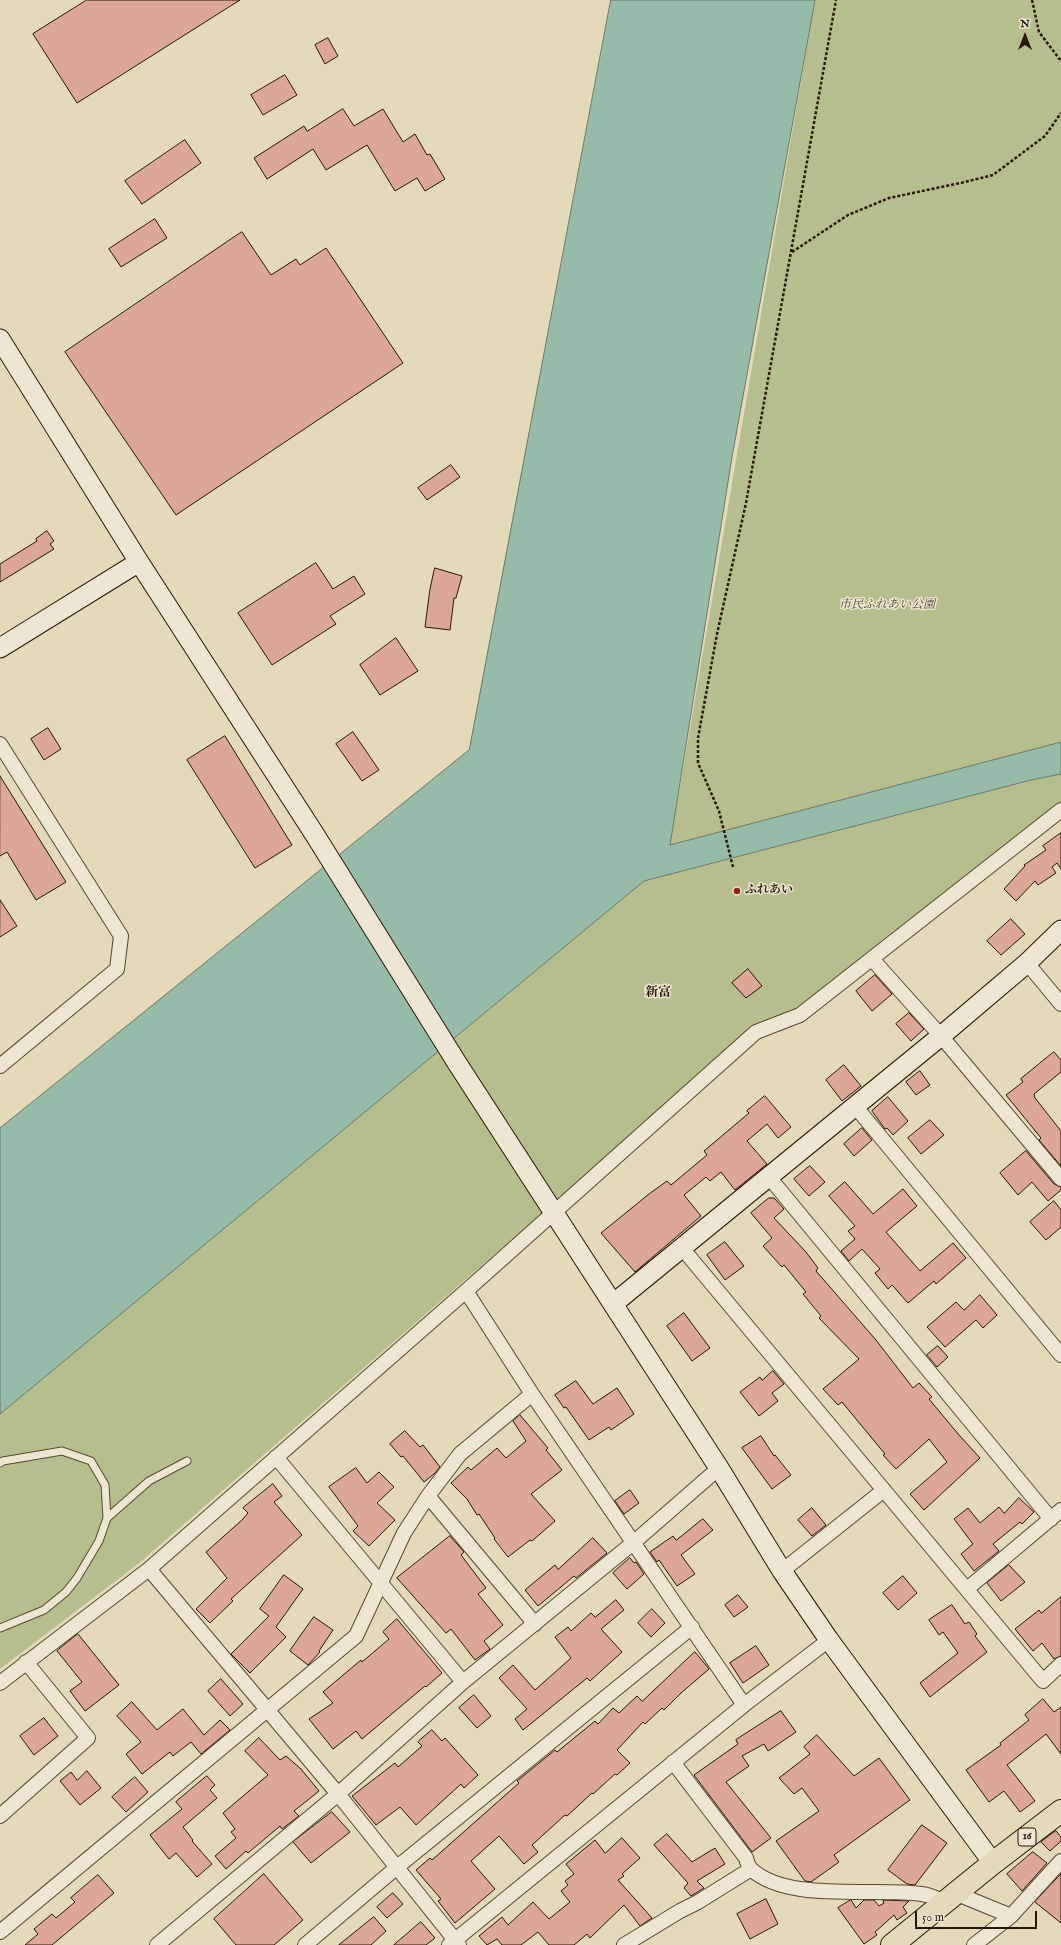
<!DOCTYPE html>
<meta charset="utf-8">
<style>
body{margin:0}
#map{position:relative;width:1061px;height:1945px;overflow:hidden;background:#e4d9b9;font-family:"IM FELL English",serif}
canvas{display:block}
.north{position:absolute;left:1005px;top:16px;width:40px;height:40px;-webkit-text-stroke:3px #ede6d2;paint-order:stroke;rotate:0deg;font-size:11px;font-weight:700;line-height:16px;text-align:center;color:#291705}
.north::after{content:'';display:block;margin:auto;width:14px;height:18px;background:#291705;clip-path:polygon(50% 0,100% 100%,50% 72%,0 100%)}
.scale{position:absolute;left:915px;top:1911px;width:122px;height:18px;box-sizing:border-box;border:2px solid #291705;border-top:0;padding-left:5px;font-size:12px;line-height:14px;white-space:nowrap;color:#291705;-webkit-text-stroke:3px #ede6d2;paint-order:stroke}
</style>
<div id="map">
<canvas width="1061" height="1945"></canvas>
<div class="north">N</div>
<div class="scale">50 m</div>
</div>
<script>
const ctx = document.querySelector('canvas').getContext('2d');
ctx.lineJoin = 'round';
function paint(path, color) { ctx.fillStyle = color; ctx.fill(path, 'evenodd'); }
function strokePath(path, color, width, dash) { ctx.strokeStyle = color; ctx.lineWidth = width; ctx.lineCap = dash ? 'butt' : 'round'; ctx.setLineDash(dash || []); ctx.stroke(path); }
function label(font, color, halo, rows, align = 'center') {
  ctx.font = font + ' "IM FELL English","Noto Serif JP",serif'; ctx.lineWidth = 3; ctx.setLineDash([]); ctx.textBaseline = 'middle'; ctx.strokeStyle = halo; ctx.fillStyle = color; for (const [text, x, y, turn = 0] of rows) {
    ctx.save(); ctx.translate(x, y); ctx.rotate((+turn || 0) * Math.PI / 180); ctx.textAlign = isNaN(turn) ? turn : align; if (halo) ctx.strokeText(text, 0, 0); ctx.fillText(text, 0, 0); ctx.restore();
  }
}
const green = new Path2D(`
 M815 0H1061V742L670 845Z
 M1061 774V802L798 1010 754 1029 138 1564 0 1669V1413L644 881 1031 780Z`);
const water = new Path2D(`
 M611 0H815L732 457 670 845 1061 742V774L1031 780 644 881 0 1414V1128L469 750Z`);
const building = new Path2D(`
 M87 0H240L77 103 33 34Z
 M328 38 338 56 325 64 315 45Z
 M285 75 297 95 263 115 251 95Z
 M343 109 354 126 383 109 403 142 415 134 427 155 430 154 445 179 425 191 417 178 395 191 367 145 326 170 313 149 267 179 254 158 304 126 307 131Z
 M185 140 201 163 142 204 125 181Z
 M155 219 167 238 121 267 109 249Z
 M242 232 271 275 296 259 300 265 326 248 403 363 176 515 65 352Z
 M451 465 460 477 427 500 418 488Z
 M47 531 54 541 50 544 54 549 0 582V564L37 541 36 539Z
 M316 563 333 589 354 576 365 594 330 616 336 624 272 665 238 613Z
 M435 568 462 576 456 598H454L450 630 425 627 430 589Z
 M396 638 418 671 380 695 360 665Z
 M48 728 61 749 44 760 31 739Z
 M353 732 379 770 362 781 336 744Z
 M225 736 292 845 255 868 187 760Z
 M0 776 66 882 36 900 7 852 0 856Z
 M1061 833V869L1057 863 1052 867 1056 873 1038 885 1035 881 1016 901 1004 889 1025 866 1024 865 1046 850 1043 846Z
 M0 900 17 926 0 937Z
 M1011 919 1025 934 1001 955 987 941Z
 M748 969 762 986 746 998 732 983Z
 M875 975 892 994 872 1011 856 991Z
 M909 1013 924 1029 911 1041 896 1024Z
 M1054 1052 1061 1060V1072L1034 1094 1035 1098 1061 1131V1166L1039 1140 1041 1138 1006 1095 1023 1082 1021 1079Z
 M844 1065 861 1086 842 1101 826 1080Z
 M920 1071 930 1085 916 1095 906 1082Z
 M765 1096 791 1127 778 1138 767 1124 747 1141 767 1164 735 1190 721 1172 710 1181 706 1177 684 1195 701 1216 635 1272 601 1233 649 1194 667 1181 671 1185 707 1155 704 1151 749 1113 747 1111Z
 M888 1097 908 1121 893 1135 887 1128 885 1129 872 1111Z
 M930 1120 944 1135 921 1154 908 1138Z
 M862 1128 872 1140 854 1156 844 1144Z
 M1026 1151 1054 1184 1061 1187V1190L1048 1201 1032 1182 1018 1195 1000 1173Z
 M810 1166 825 1182 809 1196 794 1179Z
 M845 1182 873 1214 903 1189 917 1206 886 1232 920 1271 953 1243 966 1258 936 1284 934 1281 908 1303 892 1285 888 1289 875 1273 880 1269 862 1249 849 1261 841 1251 855 1239 848 1231 855 1226 829 1196Z
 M769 1198H774L784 1209 774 1218 806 1252 818 1268 816 1271 876 1340 913 1388 919 1383 932 1397 929 1399 959 1435 980 1458 924 1510 910 1494 947 1462 929 1439 896 1469 883 1455 885 1454 842 1402 838 1405 823 1389 859 1359 819 1318 821 1316 803 1294 806 1292 784 1265 782 1267 763 1246 772 1238 751 1213Z
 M1054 1201 1061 1210V1227L1046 1240 1030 1222Z
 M725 1242 744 1266 725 1280 707 1255Z
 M980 1295 997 1315 983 1328 976 1320 945 1347 927 1327 956 1302 964 1310Z
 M684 1313 710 1348 692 1361 667 1326Z
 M938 1346 948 1357 937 1367 927 1355Z
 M773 1371 784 1384 772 1393 778 1401 759 1416 740 1392 760 1377 762 1380Z
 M576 1381 593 1404 617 1388 634 1414 611 1430 609 1427 589 1440 566 1407 564 1408 555 1395Z
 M520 1415 548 1448 546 1450 562 1470 531 1494 555 1521 532 1541 530 1540 508 1557 494 1539 495 1538 479 1514 477 1515 467 1499 451 1483 468 1467 471 1470 497 1448 506 1458 526 1441 513 1421Z
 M405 1431 420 1447 423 1445 440 1467 434 1474 424 1482 403 1456 401 1457 390 1444Z
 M761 1436 774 1456 775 1455 791 1475 772 1489 742 1448Z
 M356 1468 367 1483 379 1472 394 1487 377 1503 395 1520 369 1546 353 1531 358 1526 329 1487Z
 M273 1484 282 1496 274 1502 302 1535 231 1599 233 1601 210 1623 196 1609 227 1578 206 1552 242 1520 248 1513 243 1508Z
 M630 1490 639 1503 624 1514 615 1501Z
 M1019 1498 1034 1512 1022 1524 1020 1522 993 1544 999 1551 974 1571 961 1554 973 1544 954 1519 968 1508 980 1523 999 1507 1004 1513Z
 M812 1508 826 1525 812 1536 798 1520Z
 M703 1519 713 1530 681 1555 695 1574 677 1586 659 1560 657 1562 650 1552 673 1536 676 1540Z
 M450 1536 464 1552 461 1555 486 1588 478 1594 503 1625 484 1641 490 1649 475 1660 451 1629 446 1633 397 1578Z
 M593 1538 607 1553 576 1578 574 1576 538 1606 525 1590 555 1565 558 1569Z
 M630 1558 634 1563 636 1562 644 1574 627 1589 613 1573Z
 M1009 1565 1025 1582 1001 1601 987 1583Z
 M284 1575 303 1589 276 1627 286 1637 250 1673 231 1654 269 1616 260 1609Z
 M903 1576 917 1593 898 1610 883 1593Z
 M738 1595 748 1607 734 1617 725 1605Z
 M1061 1597V1656L1054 1659 1042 1643 1033 1651 1015 1629 1039 1610 1041 1613Z
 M616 1600 624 1610 601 1629 622 1652 590 1681 587 1678 523 1730 515 1719 527 1709 499 1678 513 1665 535 1690 571 1658 555 1637 568 1627 571 1631 591 1613 595 1617Z
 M952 1605 965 1624 969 1622 977 1634 975 1636 987 1652 930 1697 920 1683 958 1653 943 1632 939 1635 929 1620Z
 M652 1609 665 1623 651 1637 638 1623Z
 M314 1617 333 1630 319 1651 320 1652 308 1665 290 1651Z
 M397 1619 442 1673 426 1687 425 1686 362 1739 356 1731 333 1749 309 1719 333 1703 323 1692 361 1660 362 1662 389 1639 383 1632Z
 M78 1634 119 1685 85 1711 70 1691 82 1682 57 1651Z
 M756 1646 769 1665 743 1683 730 1663Z
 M695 1652 709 1669 681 1693 664 1710 662 1708 645 1724 643 1722 617 1750 630 1763 617 1775 615 1774 593 1794 592 1793 567 1816 565 1815 532 1845 538 1852 524 1864 499 1836 471 1861 495 1889 455 1923 438 1901 441 1899 416 1870 430 1858 432 1860 519 1783 517 1781 555 1750 557 1752 595 1721 598 1724 613 1708 619 1713 637 1696 642 1701Z
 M221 1679 243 1704 230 1716 208 1691Z
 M474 1695 491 1716 477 1728 459 1708Z
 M1043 1699 1054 1712 1061 1707V1754L1046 1734 1007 1765 1035 1801 1020 1812 1004 1791 989 1802 966 1770 1001 1745 1000 1743 1029 1720 1025 1715Z
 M132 1702 157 1730 183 1709 204 1735 220 1720 230 1730 201 1754 191 1742 173 1756 170 1752 142 1774 126 1754 141 1742 117 1716Z
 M781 1711 796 1732 768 1751 764 1744 742 1756 749 1766 726 1782 771 1838 752 1852 694 1775 738 1744 736 1740Z
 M44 1718 58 1736 34 1755 20 1736Z
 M432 1730 442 1741 445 1738 478 1775 464 1788 461 1784 416 1825 400 1807 376 1825 352 1796 395 1763 398 1767 422 1746 418 1742Z
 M817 1735 854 1776 879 1758 910 1800 834 1855 839 1862 811 1882 805 1881 776 1841 819 1811 802 1788 794 1794 779 1778 810 1754 804 1747Z
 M259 1738 280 1760 286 1756 301 1769 319 1791 294 1811 299 1816 282 1829 280 1826 248 1853 246 1851 226 1869 215 1856 236 1838 231 1832 235 1829 223 1813 268 1775 245 1751Z
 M87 1771 101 1788 80 1805 60 1781 71 1772 77 1780Z
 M207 1776 215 1785 210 1790 217 1798 183 1827 193 1840 192 1841 212 1864 197 1877 176 1853 169 1859 150 1835 182 1809 176 1802Z
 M135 1777 148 1792 126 1812 112 1797Z
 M332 1812 350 1832 311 1863 293 1842Z
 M922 1825 947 1843 915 1885 907 1884 888 1870Z
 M1056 1831 1061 1837V1841L1050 1851 1041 1842Z
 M667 1834 692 1862 715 1848 725 1864 697 1881 704 1888 691 1896 684 1888 688 1883 654 1845Z
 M622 1838 640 1858 622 1874 624 1876 618 1880 652 1918 640 1926 624 1905 590 1938 587 1934 574 1945H549L538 1932 521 1945H502L497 1939 487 1945 479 1936 502 1917 508 1925 533 1902 549 1919 570 1902 561 1891 568 1885 565 1881 574 1874 566 1864 595 1840 605 1853Z
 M1033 1852 1047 1863 1022 1891 1007 1874Z
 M264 1874 303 1920 274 1945H236L214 1919Z
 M1061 1874V1923L1035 1902Z
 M98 1875 114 1893 52 1945H25L38 1934 34 1929 52 1914 56 1918 75 1902 71 1898Z
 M393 1893 403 1904 387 1918 377 1907Z
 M766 1899 778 1924 750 1939 737 1914Z
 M851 1900 856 1908 864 1900H874L879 1906 884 1903 883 1900 909 1901 903 1907 907 1913 897 1920 894 1915 875 1932 877 1935 864 1944 838 1908Z
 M374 1917 386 1931 371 1945H339Z
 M421 1922 435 1938 426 1945H394Z`);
const path = new Path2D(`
 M1032 0 1039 32 1061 61
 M792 252 848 215 889 198 965 182 993 175 1045 136 1061 113
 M733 867 719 811 698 763V738L717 634 746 503 836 0`);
const lane = new Path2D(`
 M0 1463 3 1461 62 1451 91 1461 105 1485 107 1518 99 1541 77 1578 66 1592 44 1610 0 1628
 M107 1518 149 1481 187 1461`);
const street = new Path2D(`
 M0 744 121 936 117 969 0 1066
 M872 959 941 1036 1061 1179
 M1027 963 1061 1004
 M855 1106 1061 1355
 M769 1177 1051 1519
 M682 1248 1043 1681 1061 1664
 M466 1291 532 1394 744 1705
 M276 1457 463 1682
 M428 1496 535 1624
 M149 1569 338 1794 459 1945
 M782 1571 884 1490
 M967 1589 1061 1510
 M0 1683 149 1569 466 1291 756 1032 800 1015 1061 810
 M673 1762 746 1858C747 1862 749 1867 751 1869 787 1903 875 1887 922 1894 930 1895 938 1899 945 1902
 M0 1816 88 1738 26 1662
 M955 1893 1011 1916
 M0 1932 356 1636 404 1533 428 1496 460 1454 532 1394
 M157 1945 338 1794 463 1682 633 1543 719 1468
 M305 1945 396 1868 692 1627
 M449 1945 744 1705 829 1640
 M624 1945 680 1911 698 1902 751 1869
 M974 1945 1011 1916 1061 1861`);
const secondary = new Path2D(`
 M0 339 139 562 315 835 457 1063 719 1468 782 1571 829 1640 993 1863
 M0 648 139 562
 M613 1304 941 1036 1027 963 1061 930`);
const highway = new Path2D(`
 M892 1945 993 1863 1061 1811`);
const markers = [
 [737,891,4,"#8f2418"]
];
const shields = [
 [1027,1837,18]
];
const shieldNames = [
 ["16",1027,1837]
];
const parkNames = [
 ["市民ふれあい公園",887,606]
];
const poiNames = [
 ["ふれあい",745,891]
];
const neighbourhoodNames = [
 ["新富",658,993]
];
paint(green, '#b7be8d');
paint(water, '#97bba9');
strokePath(water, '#6b7967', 1);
paint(building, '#dca796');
strokePath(building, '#291705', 1);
strokePath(lane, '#584832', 9);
strokePath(street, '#584832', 16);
strokePath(secondary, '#291705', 21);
strokePath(highway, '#291705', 24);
strokePath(path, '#291705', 2.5, [3, 2]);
strokePath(lane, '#ede6d2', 7);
strokePath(street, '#ede6d2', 14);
strokePath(secondary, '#ede6d2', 19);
strokePath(highway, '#e4d9b9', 22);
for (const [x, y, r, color] of markers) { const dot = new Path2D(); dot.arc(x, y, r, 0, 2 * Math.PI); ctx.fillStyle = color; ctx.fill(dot); strokePath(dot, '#ede6d2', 1.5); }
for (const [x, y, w] of shields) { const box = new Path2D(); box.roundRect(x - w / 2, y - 9, w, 18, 3); ctx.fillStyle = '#ede6d2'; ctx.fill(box); strokePath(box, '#291705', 1); }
label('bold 11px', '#291705', null, shieldNames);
label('italic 12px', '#54492e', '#ede6d2', parkNames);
label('bold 12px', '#291705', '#ede6d2', poiNames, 'left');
label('bold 13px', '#291705', '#ede6d2', neighbourhoodNames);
</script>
